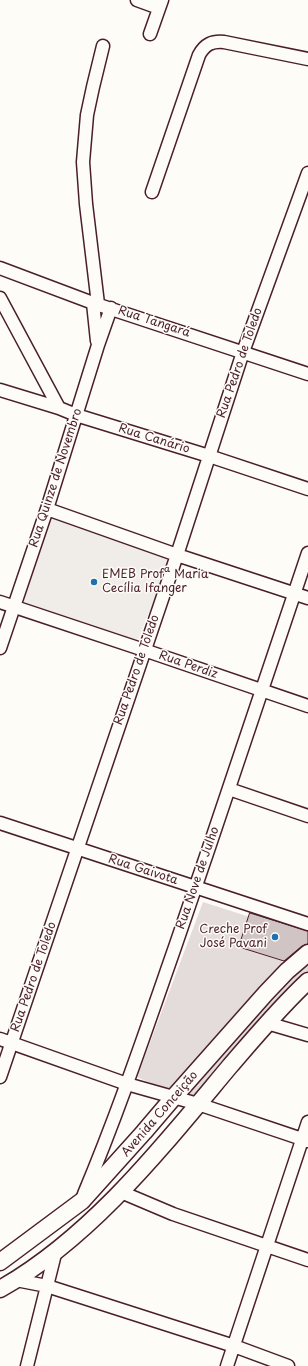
<!DOCTYPE html>
<meta charset="utf-8">
<style>
body{margin:0}
canvas{display:block;background:#fdfcf7}
</style>
<canvas width="308" height="1366"></canvas>
<script>
const ctx = document.querySelector('canvas').getContext('2d');
ctx.lineJoin = 'round';
function paint(path, color) { ctx.fillStyle = color; ctx.fill(path, 'evenodd'); }
function strokePath(path, color, width, dash) { ctx.strokeStyle = color; ctx.lineWidth = width; ctx.lineCap = dash ? 'butt' : 'round'; ctx.setLineDash(dash || []); ctx.stroke(path); }
function label(font, color, halo, rows, align = 'center') {
  ctx.font = font + ' "Playpen Sans",sans-serif'; ctx.lineWidth = 3; ctx.setLineDash([]); ctx.textBaseline = 'middle'; ctx.strokeStyle = halo; ctx.fillStyle = color; for (const [text, x, y, turn = 0] of rows) {
    ctx.save(); ctx.translate(x, y); ctx.rotate((+turn || 0) * Math.PI / 180); ctx.textAlign = isNaN(turn) ? turn : align; if (halo) ctx.strokeText(text, 0, 0); ctx.fillText(text, 0, 0); ctx.restore();
  }
}
const built = new Path2D(`
 M52 516 170 559 138 640 19 605Z`);
const green = new Path2D(`
 M203 902 303 934 269 979 168 1091 137 1077Z
 M308 959V976L199 1096 185 1093Z`);
const building = new Path2D(`
 M250 913 308 931V944L302 946 284 961 239 947Z`);
const minor = new Path2D(`
 M137 0 159 8
 M150 34 162 0
 M152 192 199 55C205 44 212 41 224 42L308 59
 M0 268 93 303 308 374
 M0 298 59 408
 M93 303 97 341
 M98 304 86 204 83 162 87 115 93 87 103 46
 M0 390 59 408 76 415 209 456 308 489
 M47 509 177 555 308 598
 M0 602 144 650 308 706
 M0 648 47 509 98 345 111 308
 M229 789 308 816
 M0 823 308 924
 M267 1023 308 1035
 M0 1039 127 1084 198 1104 308 1141
 M0 1077 177 555 243 352 308 173
 M121 1192 173 1214 308 1260
 M84 1194C118 1113 146 1030 175 947 220 816 264 685 308 553
 M16 1280 47 1286 234 1346 288 1366
 M27 1366 55 1254 54 1252
 M227 1366 308 1122`);
const major = new Path2D(`
 M0 1262 82 1201 144 1132 173 1098 266 993 287 971 308 953
 M0 1289C92 1237 163 1146 230 1066 255 1037 280 1007 308 981`);
const markers = [
 [94,582,4,"#1f6fb2"],
 [275,937,4,"#1f6fb2"]
];
const streetNames = [
 ["Rua Tangará",154,322,18],
 ["Rua Pedro de Toledo",240,363,-71],
 ["Rua Canário",154,439,17],
 ["Rua Quinze de Novembro",56,478,-72],
 ["Rua Perdiz",188,665,19],
 ["Rua Pedro de Toledo",137,670,-71],
 ["Rua Gaivota",143,870,18],
 ["Rua Nove de Julho",198,878,-71],
 ["Rua Pedro de Toledo",34,977,-71],
 ["Avenida Conceição",160,1114,-49]
];
const poiNames = [
 ["EMEB Profª Maria",102,575],
 ["Cecília Ifanger",102,589],
 ["Creche Prof",267,930,"right"],
 ["José Pavani",267,944,"right"]
];
paint(built, '#f0ece8');
paint(green, '#e3dcda');
paint(building, '#d0c5c4');
strokePath(building, '#4a1f2b', 1);
strokePath(minor, '#4a1f2b', 15);
strokePath(major, '#4a1f2b', 19);
strokePath(minor, '#fdfcf7', 12);
strokePath(major, '#fdfcf7', 16);
for (const [x, y, r, color] of markers) { const dot = new Path2D(); dot.arc(x, y, r, 0, 2 * Math.PI); ctx.fillStyle = color; ctx.fill(dot); strokePath(dot, '#fdfcf7', 1.5); }
label('12px', '#4a1f2b', '#fdfcf7', streetNames);
label('12px', '#4a1f2b', '#fdfcf7', poiNames, 'left');
</script>
